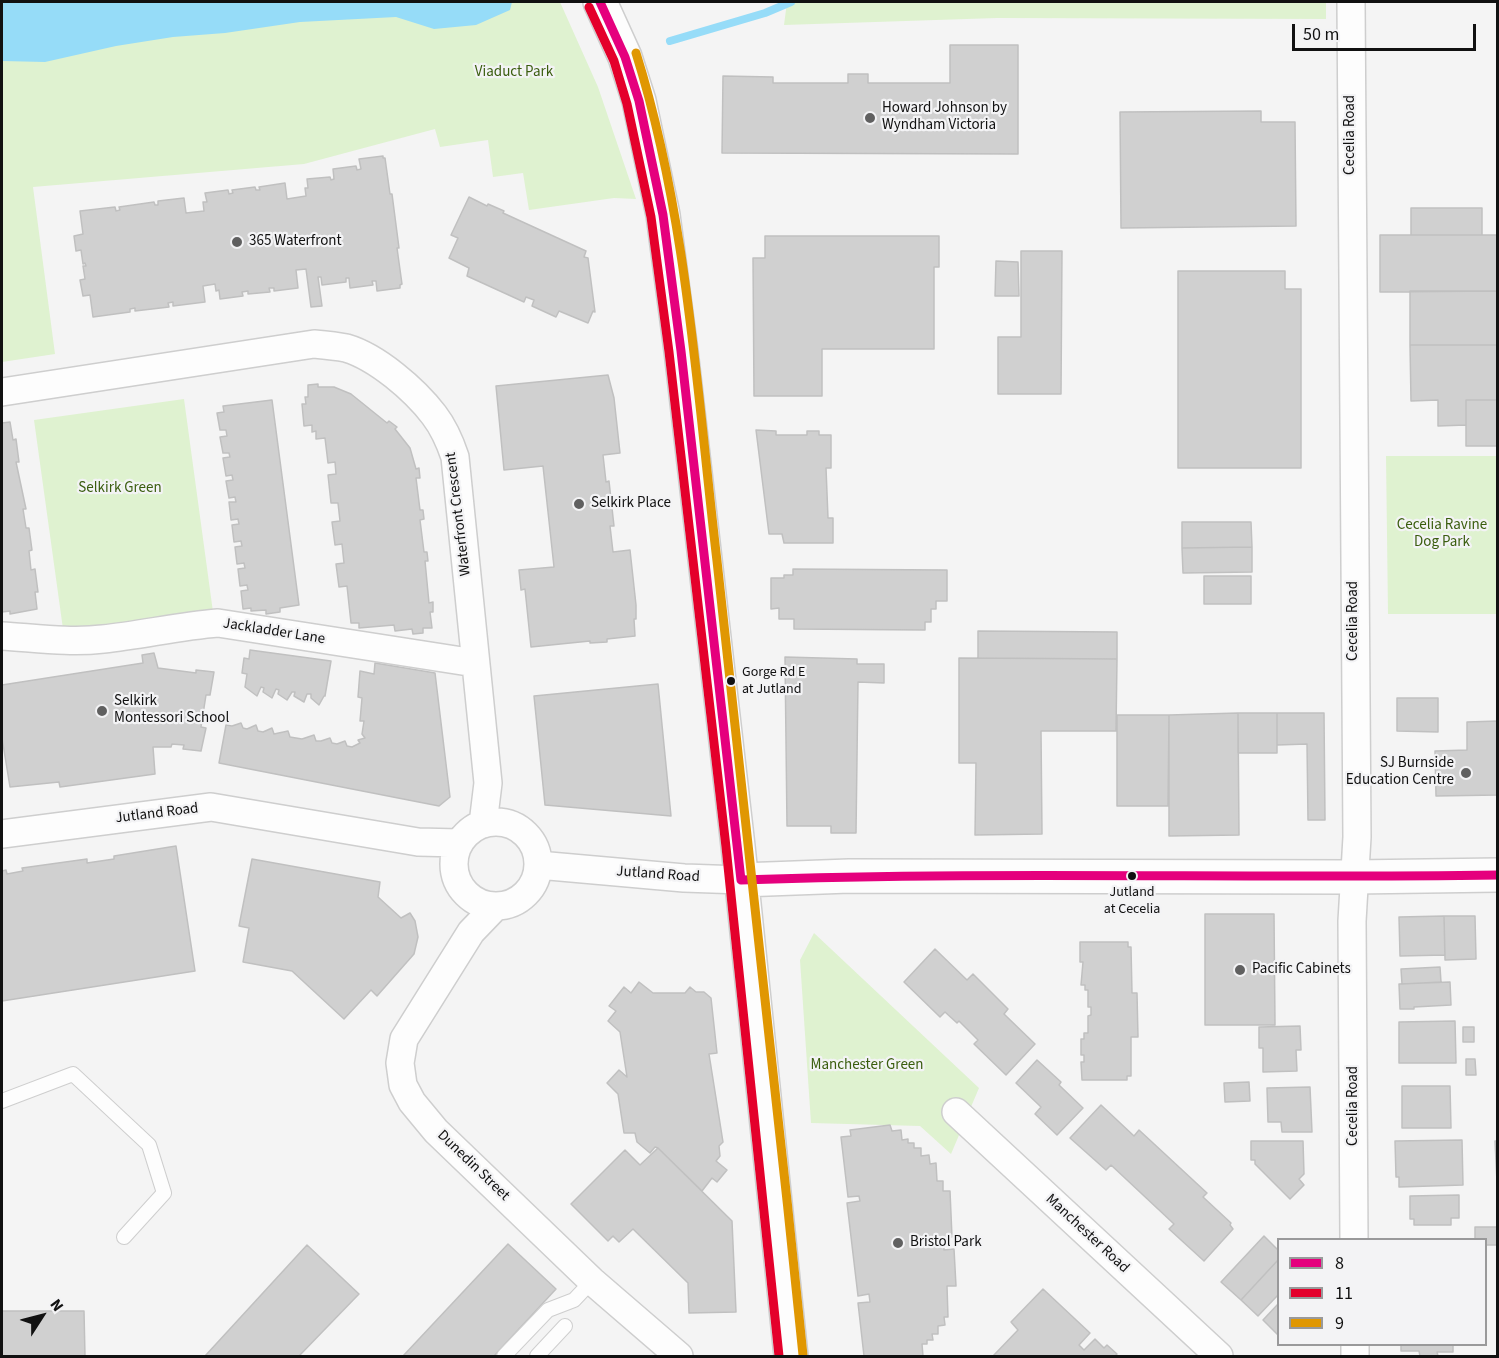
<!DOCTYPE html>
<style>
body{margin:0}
#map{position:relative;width:1499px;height:1358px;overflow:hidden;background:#f4f4f4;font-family:"Source Sans 3",sans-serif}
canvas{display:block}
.frame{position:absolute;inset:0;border:3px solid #111;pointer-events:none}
.legend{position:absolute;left:1277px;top:1238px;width:210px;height:108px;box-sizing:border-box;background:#f3f3f5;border:2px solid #99999a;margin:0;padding:8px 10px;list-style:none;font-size:18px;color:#111}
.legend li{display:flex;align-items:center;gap:12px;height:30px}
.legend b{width:30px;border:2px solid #99999a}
.north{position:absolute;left:12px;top:1286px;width:60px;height:60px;-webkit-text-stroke:4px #f3f3f5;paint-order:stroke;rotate:54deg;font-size:16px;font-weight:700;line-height:24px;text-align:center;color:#111}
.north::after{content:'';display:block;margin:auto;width:21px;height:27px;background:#111;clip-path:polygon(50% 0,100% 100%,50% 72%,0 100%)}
.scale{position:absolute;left:1292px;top:24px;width:184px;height:27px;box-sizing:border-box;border:3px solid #111;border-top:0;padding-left:8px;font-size:18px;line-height:21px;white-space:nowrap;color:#111;-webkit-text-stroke:4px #f3f3f5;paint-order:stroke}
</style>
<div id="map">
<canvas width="1499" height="1358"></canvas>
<div class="frame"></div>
<ul class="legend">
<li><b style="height:8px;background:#e5007d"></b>8</li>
<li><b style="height:8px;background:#e4002b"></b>11</li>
<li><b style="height:8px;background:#e09702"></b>9</li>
</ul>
<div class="north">N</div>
<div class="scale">50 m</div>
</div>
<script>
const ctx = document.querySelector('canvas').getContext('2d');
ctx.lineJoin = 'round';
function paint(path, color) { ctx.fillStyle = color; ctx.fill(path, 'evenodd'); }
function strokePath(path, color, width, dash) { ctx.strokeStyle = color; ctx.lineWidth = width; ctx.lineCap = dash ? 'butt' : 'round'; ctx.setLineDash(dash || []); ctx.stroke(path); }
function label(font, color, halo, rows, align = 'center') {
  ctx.font = font + ' "Source Sans 3",sans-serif'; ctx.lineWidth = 4.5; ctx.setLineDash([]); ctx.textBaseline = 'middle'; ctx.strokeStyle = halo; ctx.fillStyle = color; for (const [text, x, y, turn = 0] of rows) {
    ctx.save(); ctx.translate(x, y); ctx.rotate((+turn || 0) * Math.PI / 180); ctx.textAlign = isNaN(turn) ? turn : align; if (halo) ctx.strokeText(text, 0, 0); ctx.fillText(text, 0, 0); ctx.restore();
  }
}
const green = new Path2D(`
 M433 2H560L598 87 636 199 614 198 529 210 523 173 493 177 488 140 440 147 435 129 304 164 33 187 55 354 2 362V46Z
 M787 2H1326V19L997 18 784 25Z
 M184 399 213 612 74 630 63 629 34 420Z
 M1386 456H1497V614H1388Z
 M814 933 979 1088 951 1154 920 1126 811 1123 800 960Z`);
const water = new Path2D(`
 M2 2H512L510 10 476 25 434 29 396 17 300 22 225 33 173 37 116 46 45 62 2 61Z`);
const stream = new Path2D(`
 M670 41 765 13 791 2`);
const building = new Path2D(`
 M950 45H1018V154L722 153 723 76 773 77V83H848V74H868V83H950Z
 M1261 111V122H1295L1296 226 1121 228 1120 112Z
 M383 156V158H385L390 194H392L399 248H397L402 284 400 285V288L377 291 376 281H372L373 285 350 288 349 278H346V282L322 285 321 277H318L322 306 311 307 306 269 296 270 298 288 274 291V288H269L270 292 248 294V291L242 292 243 296 220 299 219 290 216 291 215 284 203 286 205 302 173 306V302L168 303 169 307 135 311V308L130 309V312L93 317 90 295 83 296 80 280 85 279 83 266H86L85 263 83 264 81 250 76 251 74 236 83 234 80 211 115 207 116 211 120 210 119 207 154 202 155 205H158V201L184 198 186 213 204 211 203 202H207L205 193 228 190 229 194 233 193 232 190 255 187 256 190H260L259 187 285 183 287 199 306 196 305 188H308L307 179 330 177 331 180 334 179 333 169 356 166 357 170 361 169 359 159Z
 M469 197 487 206 488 204 504 211 503 213 586 251 584 257 588 258 595 312 593 311 588 323 559 311 556 317 532 306 534 300 526 297 524 302 467 276 469 268 449 258 458 238 451 235Z
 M1411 208H1482V235H1411Z
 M1380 235H1498V291L1380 292Z
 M765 236H939V267H934V349H822V396H754L753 258H765Z
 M1021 251H1062L1061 394H998V337H1021Z
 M996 261 1018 262 1019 296H995Z
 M1178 271H1285V289H1301V468H1178Z
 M1410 291H1498V345H1410Z
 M1410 345H1498V400H1466V425L1438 426V400L1411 401Z
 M608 375 614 398 620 453 603 455 606 482 609 481 614 526H610L613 552 630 550 636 605V619H634L635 636 607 639V642L590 643V641L531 647 525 589 521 590 519 570 554 567 543 466 504 470 496 386Z
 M318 384V387H334L351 394 387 423 389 421 397 427 395 429 410 448 416 469 419 468 420 478H416L420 510H423L424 519 420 520 424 552H427L428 561H425L429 603 433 602V612H430L432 628H423V633L413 634 412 629 395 631 394 625 359 628V623H351L347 586 339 587 336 564 344 563 342 544 335 545 332 522 340 521 338 503H331L328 475 336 474 335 462 328 463 325 438 316 439V431L312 432V425L304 426 302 404H306L305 397H308V385Z
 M272 400 299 605 280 608V612L266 614V610L251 611V608L243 609 241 591 248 590 247 585 240 586 238 569 245 568 244 563 237 564 235 547 242 546 241 541 234 542 232 525 239 524 238 519 231 520 229 502H236L235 497 229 498 226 481 233 480 232 475 226 476 223 458 230 457 229 453H223L220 437 227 436 226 430H220L217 413 224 412 223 406Z
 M1466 400H1498V446H1466Z
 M10 422 13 440 16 439 19 462H16L26 509H23L26 528H29L32 550 29 551 31 570 35 569 38 592H35L37 609 10 614V611L2 612V423Z
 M756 430 776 431V435H807V431H819V435H831V468H826L828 518H833V543H784L782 534H769Z
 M1182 522H1251L1252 547 1182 548Z
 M1252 547V572L1183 573 1182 548Z
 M793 569 947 570V601H936V609H931V622H925V630L794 629V619H779V608L771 609V578H784V575H793Z
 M1204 576H1251V604H1204Z
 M978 631 1117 632V659L978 658Z
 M250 650 331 661 325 696H324L319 705 311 698V694H307L304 702 294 696 295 692H292L287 700 278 694 279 690 276 689 272 698 263 692 264 688 261 687 257 696 245 687 247 674 242 673 244 658 249 659Z
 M154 653 158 668 196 673V670L214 672 210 695H206L201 727 206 728 201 751 183 749 184 745 172 744 171 747H153L155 774 60 787 59 782 10 787 2 738V685L143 663 142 655Z
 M785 657 857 659V664H884V683L858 682 856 833H831V826H787Z
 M959 658 1117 659 1116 731H1041L1042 834 975 835 976 763H959Z
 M375 663 435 673 450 797 439 806 219 763 226 725 232 726 241 723 243 728 247 729 256 725 258 731 263 732 272 728 274 734 288 731 290 737 302 739 314 735 316 741H321L330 738 332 743 337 744 345 741 347 746 352 747 360 743 358 740 365 738 362 734 364 721H360L362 698 358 697 360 671 374 674Z
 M658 684 671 816 545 805 534 696Z
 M1397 698H1438V732L1397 731Z
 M1238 713 1239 835 1169 836V715Z
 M1238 713H1277V753H1238Z
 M1277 713H1324L1325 820H1308L1307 744 1277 745Z
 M1117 715H1169L1168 806H1117Z
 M1498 721V795L1436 796 1435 751 1467 750V722Z
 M176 846 195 971 2 1001V871L6 870 7 874 23 871 22 868 87 859V863L114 859V856Z
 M252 859 380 882 378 897 401 918 410 913 415 921 418 937 414 954 377 996 371 990 344 1019 292 971 243 962 249 928 239 926Z
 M1205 914H1274L1275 1025H1205Z
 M1444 916H1475L1476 959 1445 960Z
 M1444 916 1445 955 1400 956 1399 917Z
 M1080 942H1128V947H1131L1132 993H1137L1138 1037H1131V1076H1127V1080H1082L1081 1062H1084V1055H1081V1039H1084V1033H1088V1016L1091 1015V1007H1088V990H1085V985H1081L1083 962H1080Z
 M935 949 967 980 973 974 1008 1009 1004 1014 1035 1044 1006 1075 974 1044 978 1040 959 1021 957 1023 945 1012 940 1017 904 982Z
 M1440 967 1441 982 1402 984 1401 969Z
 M639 982 653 993H685L690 987 696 992H704L711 998 717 1053 709 1054 723 1142 719 1146 720 1156 716 1161 727 1170 717 1182 712 1178 702 1191 658 1148 655 1147 650 1153 637 1142 635 1133H624L618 1094 607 1083 619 1070 627 1077 620 1032 608 1021 616 1011 609 1006 624 987 631 993Z
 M1450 982 1451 1005 1414 1007V1009H1400L1399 984Z
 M1455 1021 1456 1063H1399V1022Z
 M1300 1026 1301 1050H1296L1297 1071 1263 1072V1048H1259V1027Z
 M1463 1027H1474V1042H1463Z
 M1466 1059H1475L1476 1075H1466Z
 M1037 1060 1061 1082 1059 1085 1083 1108 1057 1135 1035 1114 1041 1107 1016 1083Z
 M1249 1082 1250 1101 1225 1102 1224 1083Z
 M1402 1086H1450L1451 1128H1402Z
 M1310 1087 1312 1132H1282L1281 1122H1268L1267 1088Z
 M1101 1105 1134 1136 1139 1130 1207 1193 1203 1197 1231 1223 1230 1225 1233 1229 1204 1261 1169 1229 1174 1224 1111 1165 1106 1170 1070 1138Z
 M890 1125 892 1131 901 1130 902 1140 908 1139V1143H914V1148H921V1156L929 1155 930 1164 936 1163 937 1181H943V1191H950L952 1237H943L944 1250 954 1249 956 1286H947L948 1317H944L945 1325 938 1326V1334H932L933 1340H927V1344H922L923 1356H864L858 1303 870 1302 869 1294 858 1296 847 1203 860 1201 859 1196 848 1197 841 1137 851 1136 850 1130Z
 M1462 1140 1463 1185 1399 1187V1177H1396L1395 1141Z
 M1251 1141H1303L1304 1174 1299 1179 1304 1185 1290 1199 1255 1164V1160H1251Z
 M1495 1141H1498V1182H1497Z
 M658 1148 732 1221 736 1312 689 1313 688 1283 633 1229 619 1242 613 1236 608 1241 571 1204 625 1150 640 1165Z
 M1459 1195V1218H1451V1225H1414V1219H1410V1196Z
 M1475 1227H1497L1498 1245H1486V1240H1475Z
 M1264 1236 1278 1250V1260L1241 1300 1221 1282Z
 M508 1244 556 1289 494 1356H403Z
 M307 1245 359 1294 299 1356H205Z
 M1278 1260V1295L1258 1316 1241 1300Z
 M1043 1289 1090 1333 1079 1345 1084 1350 1095 1339 1104 1348 1107 1345 1117 1354 1115 1356H993L1018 1330 1011 1322Z
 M1278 1304V1335L1263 1320Z
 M2 1311H84L85 1356H2Z
 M1401 1344H1453V1352H1437L1438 1356H1420L1419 1351H1401Z`);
const lane = new Path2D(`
 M2 1101 73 1074 149 1145 164 1193 124 1237
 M504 1356 548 1310 574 1300 592 1281
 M537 1356 565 1326`);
const street = new Path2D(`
 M1351 2 1357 837 1352 921 1354 1240
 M2 392 314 344C325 345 336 346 346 348 377 357 415 390 434 415 444 428 450 442 455 457L488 783 483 824
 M2 636C35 638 70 643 103 639 142 635 179 626 218 623L475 663
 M454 864a42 42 0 1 1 84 0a42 42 0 1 1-84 0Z
 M2 834 211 807 418 842 459 843
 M538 865 684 878 741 880
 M496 906 471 932 404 1039 400 1063 403 1085 412 1102 436 1131 592 1281 679 1356
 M956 1112 1219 1356
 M1355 1344V1356`);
const secondary = new Path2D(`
 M600 2 625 57 639 101 663 215 681 351 738 846 791 1356
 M741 880 849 876 1354 877 1498 875`);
const bus1 = new Path2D(`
 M600 2 625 57 639 101 663 215 681 351 741 880
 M741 880C993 871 1245 879 1498 875`);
const bus2 = new Path2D(`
 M589 7 614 61 627 104 651 217 669 352 726 847 779 1356`);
const bus3 = new Path2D(`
 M636 53C687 215 697 393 717 561 747 825 776 1090 803 1355`);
const markers = [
 [870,118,6,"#606060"],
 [237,242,6,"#606060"],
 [579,504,6,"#606060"],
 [731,681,5,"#111"],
 [102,711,6,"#606060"],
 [1466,773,6,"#606060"],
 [1132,876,5,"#111"],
 [1240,970,6,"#606060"],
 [898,1243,6,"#606060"]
];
const busNames = [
 ["Gorge Rd E",742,673],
 ["at Jutland",742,690],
 ["Jutland",1132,893,"center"],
 ["at Cecelia",1132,910,"center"]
];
const parkNames = [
 ["Viaduct Park",514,73],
 ["Selkirk Green",120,489],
 ["Cecelia Ravine",1442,526],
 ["Dog Park",1442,543],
 ["Manchester Green",867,1066]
];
const poiNames = [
 ["Howard Johnson by",882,109],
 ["Wyndham Victoria",882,126],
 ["365 Waterfront",249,242],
 ["Selkirk Place",591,504],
 ["Selkirk",114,702],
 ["Montessori School",114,719],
 ["SJ Burnside",1454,764,"right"],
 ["Education Centre",1454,781,"right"],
 ["Pacific Cabinets",1252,970],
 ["Bristol Park",910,1243]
];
const streetNames = [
 ["Cecelia Road",1351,135,-90],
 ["Waterfront Crescent",459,514,-97],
 ["Cecelia Road",1354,621,-90],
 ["Jackladder Lane",274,632,9],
 ["Jutland Road",157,814,-7],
 ["Jutland Road",658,875,4],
 ["Cecelia Road",1354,1106,-90],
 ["Dunedin Street",473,1166,44],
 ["Manchester Road",1087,1234,43]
];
paint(green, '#dff2d0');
paint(water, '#96dcf8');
strokePath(stream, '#96dcf8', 8);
paint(building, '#d0d0d0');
strokePath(building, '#c0c0c0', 1.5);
strokePath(lane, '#cecece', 16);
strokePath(street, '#cecece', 30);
strokePath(secondary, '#cecece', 36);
strokePath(lane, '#fdfdfd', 14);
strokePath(street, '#fdfdfd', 27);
strokePath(secondary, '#fdfdfd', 33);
strokePath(bus1, '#e5007d', 9);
strokePath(bus2, '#e4002b', 9);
strokePath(bus3, '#e09702', 9);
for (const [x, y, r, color] of markers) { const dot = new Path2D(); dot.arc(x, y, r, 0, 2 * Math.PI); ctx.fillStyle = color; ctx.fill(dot); strokePath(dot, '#f3f3f5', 2); }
label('14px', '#111', '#f3f3f5', busNames, 'left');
label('15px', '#3a5d0e', '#f3f3f5', parkNames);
label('15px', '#111', '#f3f3f5', poiNames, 'left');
label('15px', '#111', '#f3f3f5', streetNames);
</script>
